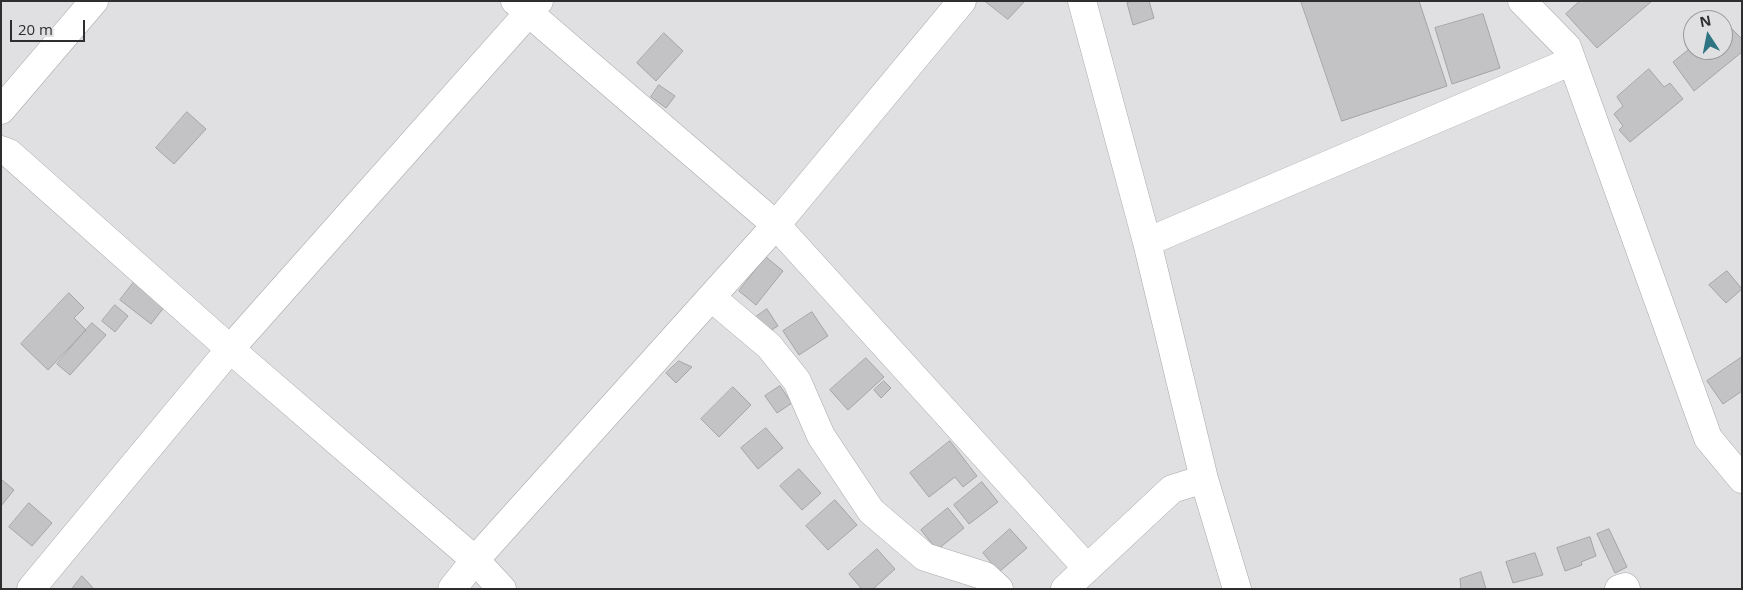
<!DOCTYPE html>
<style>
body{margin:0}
#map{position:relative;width:1743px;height:590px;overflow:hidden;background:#e0e0e3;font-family:"Open Sans",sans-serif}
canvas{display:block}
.frame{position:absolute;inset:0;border:2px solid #2e2e2f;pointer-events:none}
.north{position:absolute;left:1683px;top:10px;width:50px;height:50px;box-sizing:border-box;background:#e0e0e3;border:1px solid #99999b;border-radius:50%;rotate:349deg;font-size:14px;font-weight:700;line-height:20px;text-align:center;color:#2e2e2f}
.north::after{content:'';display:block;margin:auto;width:18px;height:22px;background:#2f7483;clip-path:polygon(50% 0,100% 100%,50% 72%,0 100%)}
.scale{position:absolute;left:10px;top:20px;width:75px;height:22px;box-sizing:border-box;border:2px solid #2e2e2f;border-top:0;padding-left:6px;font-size:15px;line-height:18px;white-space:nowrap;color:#2e2e2f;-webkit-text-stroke:4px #e0e0e3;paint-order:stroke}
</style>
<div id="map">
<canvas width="1743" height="590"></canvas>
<div class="frame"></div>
<div class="north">N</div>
<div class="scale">20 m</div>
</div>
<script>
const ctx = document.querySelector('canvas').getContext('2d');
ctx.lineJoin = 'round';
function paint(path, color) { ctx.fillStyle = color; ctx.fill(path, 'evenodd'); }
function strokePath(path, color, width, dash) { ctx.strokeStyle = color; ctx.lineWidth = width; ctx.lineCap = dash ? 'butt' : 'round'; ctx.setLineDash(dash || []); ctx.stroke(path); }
const building = new Path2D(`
 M985 1H1025L1008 19Z
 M1133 1H1149L1154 18 1133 25 1127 3Z
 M1301 1H1419L1447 86 1342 121Z
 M1580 1H1652L1597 48 1566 14Z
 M1483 14 1500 68 1452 84 1435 28Z
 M1724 21 1742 39V52L1694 91 1673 62 1693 46V50H1723Z
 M664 33 683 51 656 81 637 63Z
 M1649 69 1664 87 1670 83 1683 99 1630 142 1619 130 1623 126 1614 114 1623 106 1617 97Z
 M659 85 675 96 666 108 651 97Z
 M187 112 206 129 174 164 156 148Z
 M766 257 783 271 756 305 739 291Z
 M1727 271 1742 289 1726 303 1709 285Z
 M134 282 165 306 151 324 120 300Z
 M69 293 84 308 74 318 86 330 48 370 21 344Z
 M115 305 128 316 115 332 102 321Z
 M767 309 778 326 763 335 753 319Z
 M812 312 828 336 799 355 783 331Z
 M92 323 106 335 70 375 57 364Z
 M1742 357V391L1723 404 1707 381Z
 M866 358 884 377 848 410 830 390Z
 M679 361 692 367 676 383 666 373Z
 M884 381 891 388 881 398 874 390Z
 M780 386 792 403 777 413 765 396Z
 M733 387 751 405 719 437 701 419Z
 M766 428 783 448 758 469 741 448Z
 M950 441 977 476 963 487 955 477 929 497 910 473Z
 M799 469 821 493 802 510 780 486Z
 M1 479 14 490 1 506Z
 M982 482 998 502 969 524 954 505Z
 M835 500 857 525 828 550 806 526Z
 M29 503 52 523 32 546 9 527Z
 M948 508 964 528 937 550 921 530Z
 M1010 529 1027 548 999 572 983 553Z
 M1609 529 1627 567 1615 573 1597 534Z
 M1590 537 1596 556 1581 562 1582 565 1565 571 1557 548Z
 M877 549 895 569 873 589H862L849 574Z
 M1535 553 1543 575 1513 583 1506 562Z
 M1481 572 1486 589H1461L1460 579Z
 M82 576 94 589H72Z`);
const minor = new Path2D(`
 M515 1 776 225 1087 568
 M1082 1 1147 242 1204 479 1237 589
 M1522 1 1567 47 1708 438 1742 479
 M1 110 94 1
 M1 150 9 153 230 349 475 560 502 589
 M1147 242 1572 61
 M712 298 769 346 797 381 821 436 871 511 925 557 985 576 999 589
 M31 589 230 349 539 1
 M452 589 475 560 776 225 962 1
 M1065 589 1172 489 1204 479
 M1619 589 1625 587 1626 589`);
paint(building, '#c3c3c5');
strokePath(building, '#a4a3a6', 1);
strokePath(minor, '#a9a9ac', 29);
strokePath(minor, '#fff', 28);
</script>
